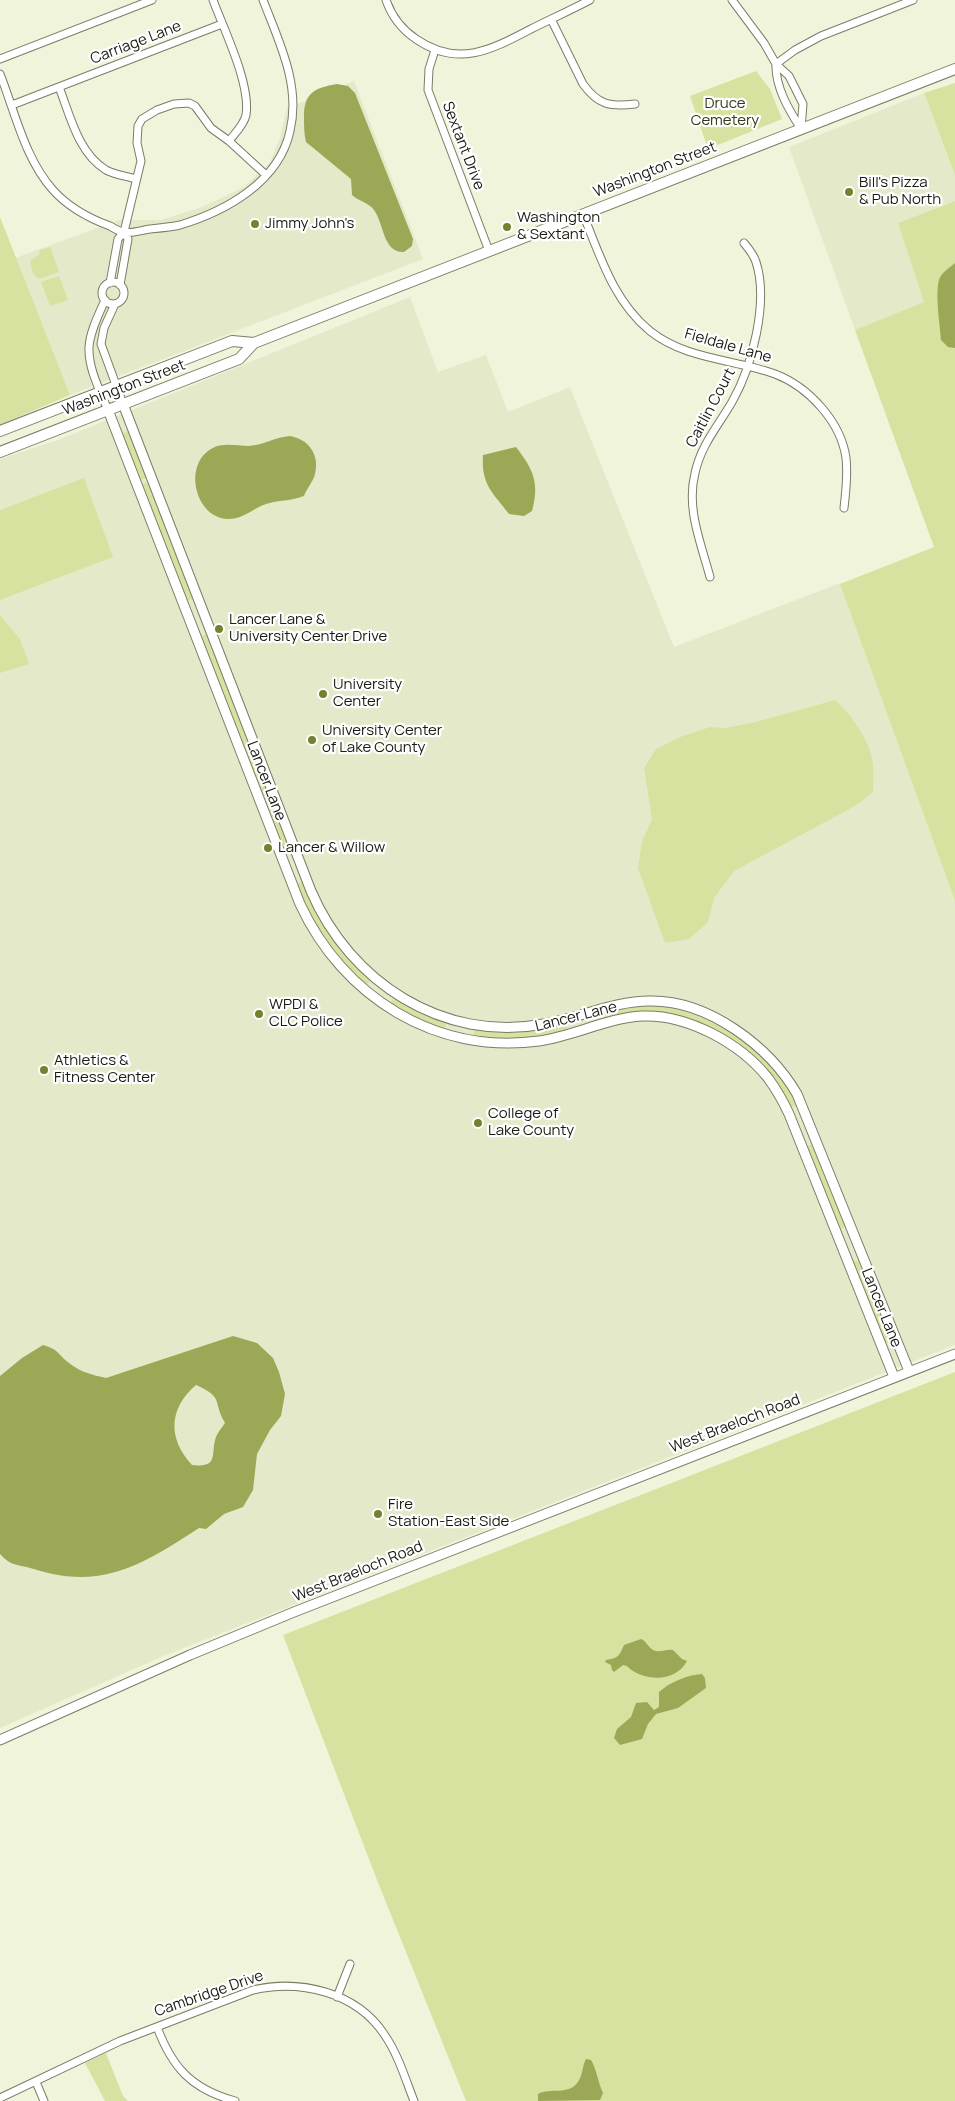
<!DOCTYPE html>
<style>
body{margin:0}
canvas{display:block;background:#f0f4db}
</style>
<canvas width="955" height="2101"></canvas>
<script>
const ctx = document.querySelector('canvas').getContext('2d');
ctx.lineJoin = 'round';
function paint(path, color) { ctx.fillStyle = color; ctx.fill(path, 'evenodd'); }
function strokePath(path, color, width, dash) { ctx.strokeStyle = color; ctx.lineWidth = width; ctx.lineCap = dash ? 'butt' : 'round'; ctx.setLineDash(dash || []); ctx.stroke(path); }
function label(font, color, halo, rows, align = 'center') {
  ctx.font = font + ' Manrope,sans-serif'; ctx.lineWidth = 4.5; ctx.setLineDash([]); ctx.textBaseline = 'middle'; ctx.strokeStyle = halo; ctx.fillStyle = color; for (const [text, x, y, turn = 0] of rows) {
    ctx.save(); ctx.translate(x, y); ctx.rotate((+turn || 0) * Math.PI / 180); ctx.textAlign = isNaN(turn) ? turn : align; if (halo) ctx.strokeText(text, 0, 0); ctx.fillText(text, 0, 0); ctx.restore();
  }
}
const built = new Path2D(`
 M354 81 423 259 70 395 15 258 119 220H161L202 207 244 187 270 162 280 138 287 108Z
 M924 93 955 175V201L898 223 925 302 855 330 789 147Z
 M410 297 438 372 486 355 508 412 570 387 674 647 840 583 955 901V1345L166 1655 0 1728V459L58 440Z`);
const green = new Path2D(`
 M756 71 770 89 782 119 708 149 690 96Z
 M955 83V175L924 93Z
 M955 201V901L840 584 934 547 855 330 924 302 898 223Z
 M0 217 70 395 0 425Z
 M50 247 59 272 39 279C33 276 30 266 31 260L39 255 40 250Z
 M59 276 68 300 50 306 41 282Z
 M128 431 147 478 140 480 122 434Z
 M84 478 113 557 0 600V510Z
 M146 482 148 483 193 599 187 601 142 485Z
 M0 615 20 639 29 664 0 673Z
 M207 634 289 844 282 846 201 636Z
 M835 700C851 714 871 742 873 764 874 773 873 783 873 792L855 806 734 871 714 898 708 922 689 939 665 943 638 868 642 841 652 820 644 768 656 749 680 737 710 727 725 728 756 722Z
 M303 881C317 920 339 953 370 981L366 985C334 954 314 925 297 884Z
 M393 999 418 1013 446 1024 445 1029C425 1023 407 1014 390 1004Z
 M655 1005C713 1013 773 1050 797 1105L791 1107C775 1074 751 1052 719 1035 680 1013 649 1004 605 1019L603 1014 617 1009Z
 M566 1025 568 1031C537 1038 506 1040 474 1035V1030L521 1032Z
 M813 1144 846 1227 840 1229 807 1146Z
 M859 1260 891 1341 885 1343 853 1262Z
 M955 1372V2101H466L377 1880 283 1635Z
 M106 2053 123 2096 128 2101H105L85 2063Z`);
const water = new Path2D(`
 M337 84 348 86 355 93 413 239 412 246 404 252C383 253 384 224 374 210 368 202 358 201 352 195L351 179 306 142C304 134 304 126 304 117 304 93 314 88 337 84Z
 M955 263V348L948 347 941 340C940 325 935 294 939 280 941 273 949 268 955 263Z
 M290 436C308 439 320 454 315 474 313 482 307 488 304 496 292 501 278 500 266 504 253 508 243 520 227 519 195 517 183 465 211 449 223 442 236 446 249 446 263 445 276 437 290 436Z
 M516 447C533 469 540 483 532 511L524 516 509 514C492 492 481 484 483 455Z
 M233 1336 257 1343 273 1358 279 1372 285 1394 281 1416 270 1430 257 1454 253 1490 243 1507 224 1514 206 1529 199 1528C144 1564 102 1591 34 1569 18 1564 12 1567 0 1554V1376L22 1358 43 1345C60 1350 57 1354 69 1363 80 1372 93 1375 106 1378ZM196 1385C225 1398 212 1401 225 1423 222 1427 218 1432 216 1437 210 1454 220 1468 192 1465 168 1439 168 1409 196 1385Z
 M641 1639C647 1641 649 1650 656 1651 662 1652 667 1649 673 1650L682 1659 687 1661C677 1680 651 1682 633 1671 629 1669 629 1666 623 1665L614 1672 612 1670 611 1665 605 1662 606 1660C619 1658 619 1656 624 1645Z
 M702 1674 705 1678 706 1688 678 1708 656 1714 648 1724 642 1739 620 1745 614 1738 617 1729 631 1717 636 1703 647 1702 654 1710 659 1707V1692C670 1682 687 1675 702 1674Z
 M586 2059 591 2060C597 2070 598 2083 603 2093L600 2100 538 2101V2094C551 2087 568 2096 578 2082 583 2075 582 2066 586 2059Z`);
const minor = new Path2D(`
 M213 0C224 30 251 84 246 115 244 125 235 133 229 141
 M386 0C392 17 401 29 416 39 458 68 491 50 531 29 551 19 571 10 590 0
 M732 0 764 43 776 64 789 76 803 104 801 129
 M551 19 583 84C598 105 610 107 635 104
 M435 50 429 69 428 90 489 251
 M0 59 152 0
 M776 64 795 50 821 36 913 0
 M776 64C775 87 789 110 801 129
 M0 74C15 112 25 159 53 190 69 208 88 218 110 226 114 228 119 232 124 232 131 234 142 230 150 229 160 228 171 227 180 225 226 211 279 182 290 131 301 85 279 42 263 0
 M59 87C70 115 78 153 106 170 115 175 126 176 136 179
 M12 105 222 24
 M583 214C600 256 614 302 650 331 686 360 735 359 775 374 809 387 841 422 846 458 848 475 846 491 844 508
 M102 293a11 11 0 1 1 22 0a11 11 0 1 1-22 0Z
 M110 283 118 239 124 232 141 161 137 143 138 126 142 119 157 110 174 104 189 103 195 106 211 128 229 141 266 175
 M120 285 128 239 124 232
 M105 300C99 314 90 331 89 347 88 368 100 391 108 410
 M115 304 104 328 101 344 123 404
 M710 577C701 543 686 509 695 473 701 445 718 426 732 402 752 367 769 302 756 262 754 255 749 249 744 243
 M337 1997 350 1964
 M157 2027C172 2067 191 2089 235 2101
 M36 2082 44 2101
 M0 2098 120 2041 253 1990C300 1979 356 1992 384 2034 398 2054 405 2078 414 2101`);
const tertiary = new Path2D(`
 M123 404 311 891C350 982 443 1043 544 1024 580 1018 613 1001 650 1001 708 1000 769 1046 797 1094L909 1371
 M108 410 300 904C343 997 436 1055 539 1041 574 1036 607 1018 642 1016 687 1014 740 1043 768 1078 776 1089 783 1101 789 1114L894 1377
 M0 1740 190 1655 294 1612 955 1354`);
const secondary = new Path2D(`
 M0 431 232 341 254 343
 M0 452 239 359 254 343 955 69`);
const markers = [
 [849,192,5,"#77812d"],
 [255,224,5,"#77812d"],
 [507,227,5,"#77812d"],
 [219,629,5,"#77812d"],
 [323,694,5,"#77812d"],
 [312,740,5,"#77812d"],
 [268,848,5,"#77812d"],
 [259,1014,5,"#77812d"],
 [44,1070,5,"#77812d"],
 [478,1123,5,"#77812d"],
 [378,1514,5,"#77812d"]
];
const streetNames = [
 ["Carriage Lane",136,43,-21],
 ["Sextant Drive",463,146,69],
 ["Washington Street",655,170,-21],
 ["Fieldale Lane",728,346,16],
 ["Washington Street",124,388,-21],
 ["Caitlin Court",711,408,-62],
 ["Lancer Lane",266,781,69],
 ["Lancer Lane",576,1017,-14],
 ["Lancer Lane",881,1308,68],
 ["West Braeloch Road",735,1424,-21],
 ["West Braeloch Road",358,1572,-22],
 ["Cambridge Drive",209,1994,-19]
];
const parkNames = [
 ["Druce",725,104],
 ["Cemetery",725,121]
];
const poiNames = [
 ["Bill's Pizza",859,183],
 ["& Pub North",859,200],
 ["Washington",517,218],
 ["& Sextant",517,235],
 ["Jimmy John's",265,224],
 ["Lancer Lane &",229,620],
 ["University Center Drive",229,637],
 ["University",333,685],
 ["Center",333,702],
 ["University Center",322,731],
 ["of Lake County",322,748],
 ["Lancer & Willow",278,848],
 ["WPDI &",269,1005],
 ["CLC Police",269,1022],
 ["Athletics &",54,1061],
 ["Fitness Center",54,1078],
 ["College of",488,1114],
 ["Lake County",488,1131],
 ["Fire",388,1505],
 ["Station-East Side",388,1522]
];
paint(built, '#e4eac9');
paint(green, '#d7e2a0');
paint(water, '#9da857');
strokePath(minor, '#797d66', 9);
strokePath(tertiary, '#797d66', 11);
strokePath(secondary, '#797d66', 12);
strokePath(minor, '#fff', 7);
strokePath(tertiary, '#fff', 9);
strokePath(secondary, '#fff', 10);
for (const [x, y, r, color] of markers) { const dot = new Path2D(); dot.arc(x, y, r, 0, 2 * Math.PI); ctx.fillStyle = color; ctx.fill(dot); strokePath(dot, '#fff', 2); }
label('15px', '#191b12', '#fff', streetNames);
label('15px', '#353916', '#fff', parkNames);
label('15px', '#191b12', '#fff', poiNames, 'left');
</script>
